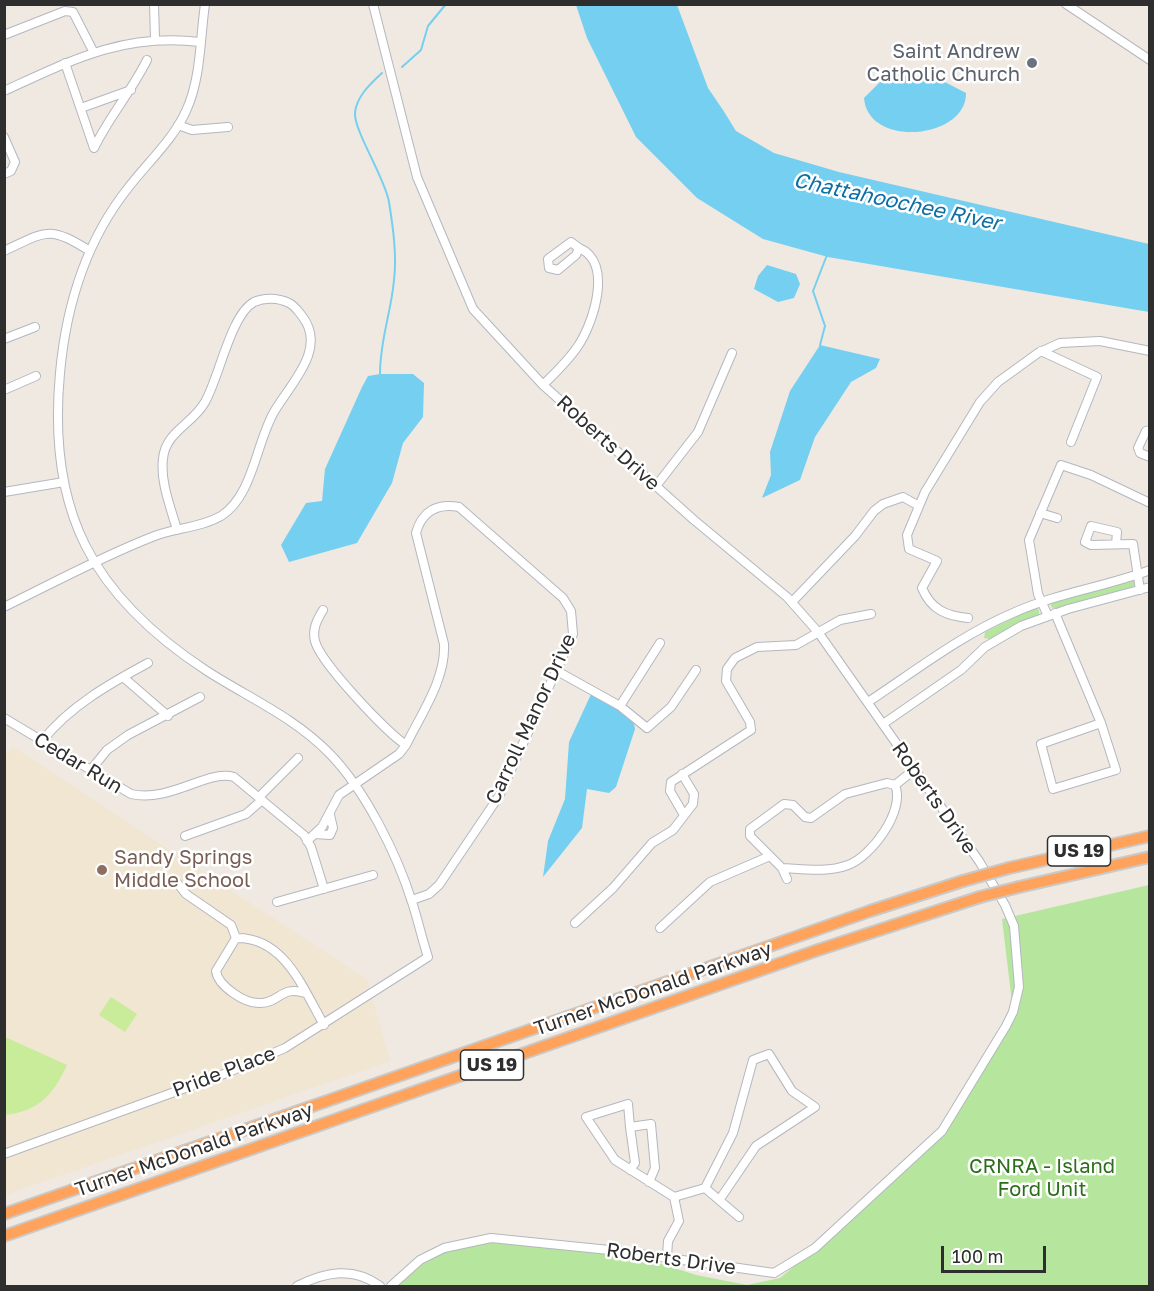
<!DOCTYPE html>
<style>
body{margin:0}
#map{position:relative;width:1154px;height:1291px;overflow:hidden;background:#efe9e1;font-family:"Golos Text",sans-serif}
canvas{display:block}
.frame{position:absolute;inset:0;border:6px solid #2e2e2e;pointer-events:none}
.scale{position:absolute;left:941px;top:1246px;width:105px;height:27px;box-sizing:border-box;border:3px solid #2e2e2e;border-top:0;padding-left:8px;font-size:18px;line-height:21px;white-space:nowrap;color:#2e2e2e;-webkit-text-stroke:4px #fff;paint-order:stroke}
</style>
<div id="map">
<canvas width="1154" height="1291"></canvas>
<div class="frame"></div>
<div class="scale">100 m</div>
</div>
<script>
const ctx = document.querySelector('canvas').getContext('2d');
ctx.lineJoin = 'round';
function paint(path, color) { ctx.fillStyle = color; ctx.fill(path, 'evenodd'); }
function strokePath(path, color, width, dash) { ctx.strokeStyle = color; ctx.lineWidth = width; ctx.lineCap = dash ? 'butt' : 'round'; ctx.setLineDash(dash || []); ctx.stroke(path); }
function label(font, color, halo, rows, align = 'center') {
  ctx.font = font + ' "Golos Text",sans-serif'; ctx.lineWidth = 5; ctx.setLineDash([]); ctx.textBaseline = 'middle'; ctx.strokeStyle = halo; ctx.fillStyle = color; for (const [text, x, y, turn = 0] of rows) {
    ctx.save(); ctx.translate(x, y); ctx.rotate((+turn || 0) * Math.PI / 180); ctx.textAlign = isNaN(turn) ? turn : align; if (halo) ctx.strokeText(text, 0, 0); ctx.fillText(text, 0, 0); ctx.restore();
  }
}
const education = new Path2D(`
 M12 746 367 980 390 1061 5 1195 4 759Z`);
const green = new Path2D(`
 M1133 579 1135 584 1132 588 1057 609 1051 607V602Z
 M1035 607 1039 610V615L990 639 984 638 985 632Z
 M1149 885V1286H390L432 1254 475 1238 621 1251 696 1275 747 1285 780 1278 813 1251 950 1124 1014 1019 1002 919Z`);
const pitch = new Path2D(`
 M111 997 137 1014 125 1032 99 1015Z
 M5 1037 67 1065C53 1095 39 1111 5 1115Z`);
const water = new Path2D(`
 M576 5H677L708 88 723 110 736 131 774 153 839 172 1149 244V312L828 257 763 239 697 198 636 137 587 38Z
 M888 74 941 80 966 93C967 139 868 149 864 98Z
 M767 265 796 274 800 284 794 298 778 302 754 289 758 276Z
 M820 345 880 359 876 368 851 382 815 437 800 480 762 498 771 475 770 452 790 391Z
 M380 374H413L424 383 423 417 403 443 392 483 357 543 289 562 281 545 306 503 322 501 325 469 362 387 368 376Z
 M592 692 633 718 635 729 616 787 609 793 587 789 582 828 543 877 548 841 565 799 569 742Z`);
const stream = new Path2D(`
 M402 67 421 50 428 26 446 4
 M820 345 825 326 813 291 827 255
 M380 374C380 339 391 314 394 280 397 255 393 227 389 202 385 178 354 131 355 113 356 97 371 83 382 73`);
const minor = new Path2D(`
 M154 4 155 39
 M373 4 417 177 473 309 543 385 694 520 787 597 818 632 979 861 1005 905 1014 926 1019 987 1013 1012 1006 1026 942 1131 815 1248 774 1273 619 1251 491 1238 444 1248 420 1260 391 1286
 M1066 4 1150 60
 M4 35 65 11 73 12 93 51
 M65 63 94 148C109 117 131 92 147 60
 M4 91C72 60 123 33 200 42
 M81 108 131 90
 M178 125 192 130 228 127
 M4 137 15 162 11 171 4 174
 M571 242 579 248 576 255 558 270 549 268 548 259Z
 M4 251C47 231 48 225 90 251
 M4 339 35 327
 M1041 351 1097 377 1071 442
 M543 385C555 373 568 361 578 346 593 324 614 262 579 248
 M4 390 36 376
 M1150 430 1146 431 1138 448 1140 453 1150 457
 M656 486 698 432 732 353
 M4 492 64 482
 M1040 513 1057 518
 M1116 544 1117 532 1091 526 1085 542 1091 545 1133 544 1140 590
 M792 602 855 536 874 511 883 504 903 497 919 506
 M4 607C53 583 101 557 152 537 174 528 200 528 221 516 253 496 256 443 274 412 290 384 328 349 302 316 298 311 295 306 289 303 279 298 265 297 254 302 231 314 219 378 205 402 193 424 165 432 163 459 160 482 171 508 177 530
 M323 610C317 620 312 629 315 641 320 662 387 733 406 745
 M1055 613 1101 723 1041 744 1053 789 1116 770 1101 723
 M1048 616 1038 594 1029 540 1061 465 1091 475 1150 503
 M968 618C947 616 931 610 922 588L937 561 909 549 907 535 925 492 980 402 998 382 1038 353 1060 343 1100 341 1150 351
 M557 671 620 706 660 643
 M123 677 168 716
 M868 702C915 671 961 635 1013 613 1057 593 1105 587 1150 570
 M620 706 647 728 671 707 696 670
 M4 718 131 794C170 803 208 769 234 777L304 835 311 847 324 889
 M883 724 961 670 985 647 1021 626 1068 609 1150 587
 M42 741C70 706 109 684 148 663
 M90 771 107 750 128 735 200 697
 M895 785 914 770
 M259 797 298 758
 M684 815 670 791 671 782 751 730 750 722 726 681 727 669 735 658 757 647 796 645 840 620 871 614
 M315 834 330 835 333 828 330 815
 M185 836 246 814 262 800
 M307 841 322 827 339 795 399 754 406 745C421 714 446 679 444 644L416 533C422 511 437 503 459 507L563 598 571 611 573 634 499 796 439 885 429 894 412 900
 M782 868C803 869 827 873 848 865 871 857 906 810 895 785L887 783 845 794 811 818 805 817 793 805 784 804 750 829V836L782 868 787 879
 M174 879 186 894 231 925 236 938
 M277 902 373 875
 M575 923 613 888 652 843 673 830 693 804 694 794 682 774
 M660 928 710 882 770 856
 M305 993C281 985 280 1003 260 1003 245 1004 218 986 216 971L236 938C285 937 303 989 324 1025
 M630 1127 628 1104 586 1117 615 1160 674 1197 679 1221 668 1241 667 1257
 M4 1154 224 1074 285 1048 428 957C422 939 418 920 412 902 397 854 365 790 330 754 294 717 249 698 207 671 92 596 47 511 60 373 66 307 86 241 128 188 147 163 173 140 186 111 201 79 200 39 205 4
 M630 1170 635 1163 630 1127 651 1124 655 1168 649 1182
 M705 1188 739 1217
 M674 1197 705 1188 733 1133 753 1060 769 1054 792 1091 815 1107 756 1146 720 1199
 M297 1286C325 1272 353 1266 380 1286`);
const highway = new Path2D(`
 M1009 868 1150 836
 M1019 887 1150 857
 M4 1214 870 911 963 881
 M4 1236 818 950 980 897`);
const highwayBridge = new Path2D(`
 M963 881 1009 868
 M980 897 1019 887`);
const markers = [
 [1032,63,6,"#6b7280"],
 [102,870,6,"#8d6e63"]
];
const shields = [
 [1079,851,63],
 [492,1065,63]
];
const shieldNames = [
 ["US 19",1079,851],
 ["US 19",492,1065]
];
const worshipNames = [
 ["Saint Andrew",1020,52],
 ["Catholic Church",1020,75]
];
const streetNames = [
 ["Roberts Drive",608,443,42],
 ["Carroll Manor Drive",531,719,-65],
 ["Cedar Run",78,763,31],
 ["Roberts Drive",934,798,55],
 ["Turner McDonald Parkway",653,989,-19],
 ["Pride Place",224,1072,-21],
 ["Turner McDonald Parkway",194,1150,-19],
 ["Roberts Drive",671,1259,8]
];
const educationNames = [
 ["Sandy Springs",114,858],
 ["Middle School",114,881]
];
const parkNames = [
 ["CRNRA - Island",1042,1167],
 ["Ford Unit",1042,1190]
];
const waterNames = [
 ["Chattahoochee River",897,202,12]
];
paint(education, '#f0e6d1');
paint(green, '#b6e59e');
paint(pitch, '#c9ec9a');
paint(water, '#75cff0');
strokePath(stream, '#75cff0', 2);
strokePath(minor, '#b4b7c1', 10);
strokePath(highway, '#c9c9c9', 14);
strokePath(minor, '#fff', 8);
strokePath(highway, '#ffa35c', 10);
strokePath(highwayBridge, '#c9c9c9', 14, []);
strokePath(highwayBridge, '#ffa35c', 10);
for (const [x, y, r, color] of markers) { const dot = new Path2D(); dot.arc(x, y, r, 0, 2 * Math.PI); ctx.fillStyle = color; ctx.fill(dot); strokePath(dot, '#fff', 2); }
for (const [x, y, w] of shields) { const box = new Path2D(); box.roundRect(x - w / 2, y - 15, w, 30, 4.5); ctx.fillStyle = '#fff'; ctx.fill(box); strokePath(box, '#2e2e2e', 1.5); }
label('bold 18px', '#2e2e2e', null, shieldNames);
label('20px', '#5b616d', '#fff', worshipNames, 'right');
label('20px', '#2e2e2e', '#fff', streetNames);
label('20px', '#785e54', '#fff', educationNames, 'left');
label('20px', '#2c6e1b', '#fff', parkNames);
label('italic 21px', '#0d6fa3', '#fff', waterNames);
</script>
